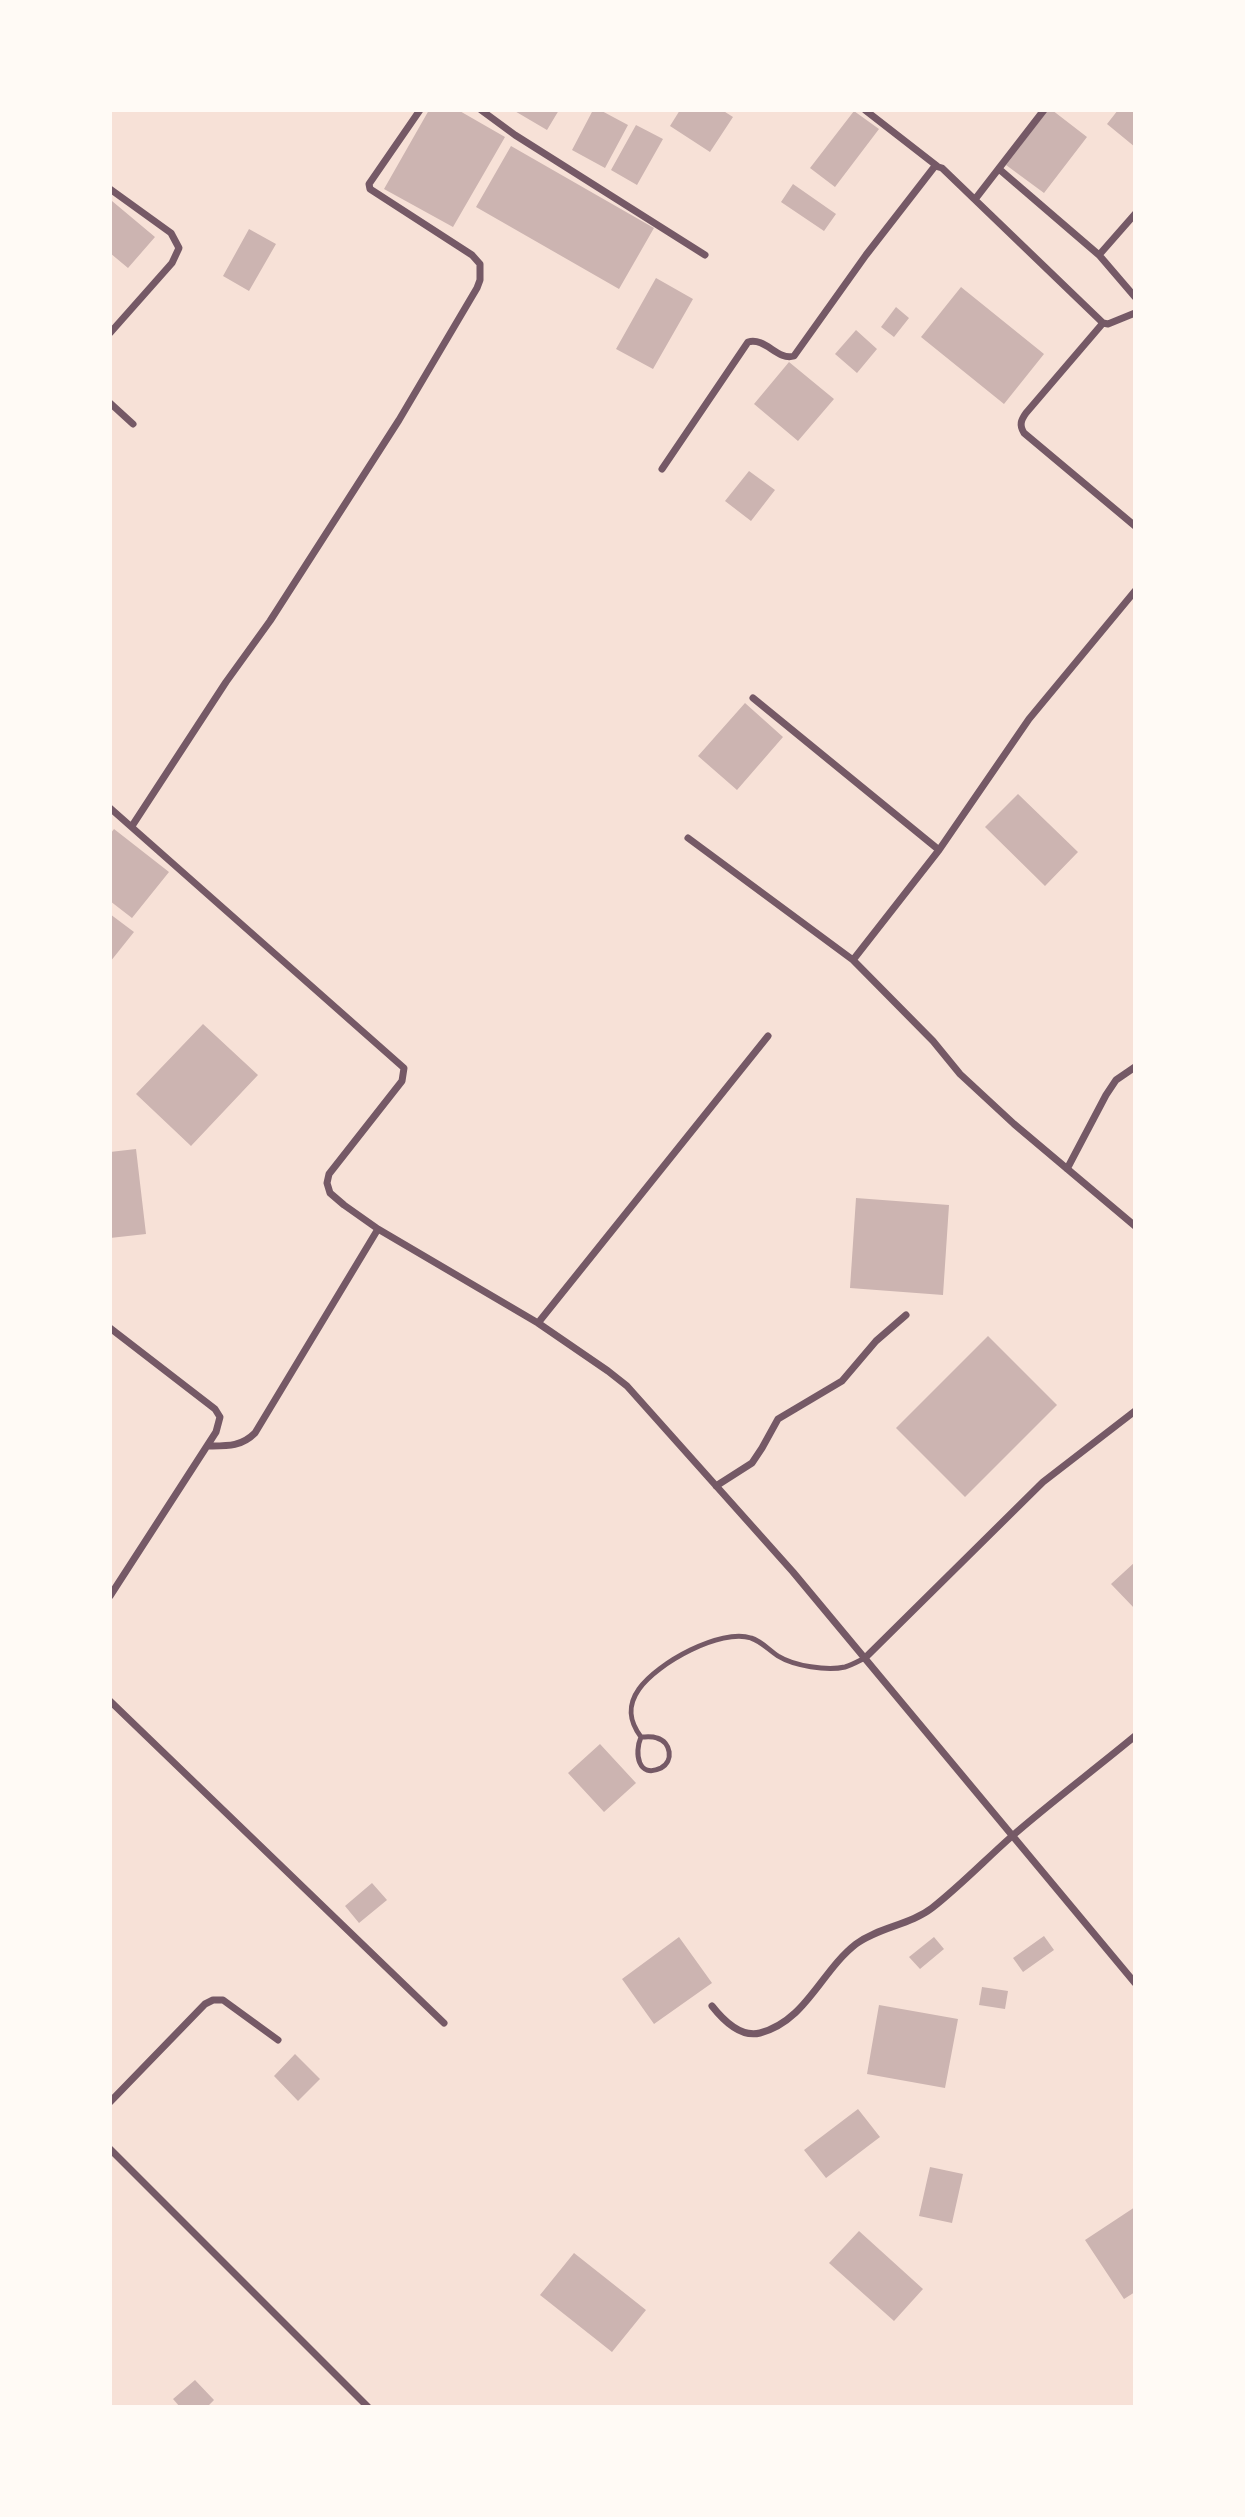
<!DOCTYPE html>
<style>
body{margin:0}
#map{position:relative;width:1245px;height:2517px;overflow:hidden;background:#f7e1d7;font-family:"Roboto Serif",serif}
canvas{display:block}
.frame{position:absolute;inset:0;border:112px solid #fffaf5;pointer-events:none}
</style>
<div id="map">
<canvas width="1245" height="2517"></canvas>
<div class="frame"></div>
</div>
<script>
const ctx = document.querySelector('canvas').getContext('2d');
ctx.lineJoin = 'round';
function paint(path, color) { ctx.fillStyle = color; ctx.fill(path, 'evenodd'); }
function strokePath(path, color, width, dash) { ctx.strokeStyle = color; ctx.lineWidth = width; ctx.lineCap = dash ? 'butt' : 'round'; ctx.setLineDash(dash || []); ctx.stroke(path); }
const building = new Path2D(`
 M429 110H458L505 137 453 227 384 189Z
 M513 110H559L547 130Z
 M593 110H600L628 125 605 168 572 150Z
 M680 110H722L733 117 710 152 670 126Z
 M1048 110H1052L1087 137 1044 193 1006 165Z
 M1118 110H1135V147L1107 124Z
 M854 111 879 129 835 187 810 168Z
 M636 125 663 139 637 185 611 170Z
 M511 146 654 228 619 289 476 207Z
 M793 184 836 214 824 231 781 202Z
 M112 201 155 237 128 268 110 253V203Z
 M249 229 276 244 249 291 223 276Z
 M656 278 693 299 653 369 616 349Z
 M961 287 1044 354 1004 404 921 337Z
 M896 307 909 318 894 337 881 327Z
 M856 330 877 349 857 373 835 354Z
 M789 362 834 399 798 441 754 404Z
 M749 471 775 490 751 521 725 501Z
 M745 703 783 737 737 790 698 756Z
 M1018 794 1078 852 1045 886 985 827Z
 M114 829 169 872 132 918 110 901V834Z
 M110 914 134 932 110 962Z
 M203 1024 258 1075 191 1146 136 1094Z
 M136 1149 146 1234 110 1238V1152Z
 M856 1198 949 1205 943 1295 850 1288Z
 M988 1336 1057 1405 965 1497 896 1428Z
 M1135 1562V1609L1111 1584Z
 M600 1744 636 1783 604 1812 568 1773Z
 M372 1883 387 1900 359 1923 345 1906Z
 M1044 1936 1054 1950 1023 1972 1013 1958Z
 M679 1937 712 1983 654 2024 622 1979Z
 M934 1937 944 1949 920 1969 909 1957Z
 M982 1987 1008 1991 1005 2009 979 2005Z
 M879 2005 958 2019 945 2088 867 2074Z
 M295 2054 320 2079 298 2101 274 2076Z
 M858 2109 880 2137 826 2178 804 2150Z
 M930 2167 963 2174 952 2223 919 2216Z
 M1135 2207V2292L1124 2299 1085 2240Z
 M859 2231 923 2289 894 2321 829 2263Z
 M574 2253 646 2310 612 2352 540 2295Z
 M195 2380 214 2400 207 2407H180L173 2399Z`);
const service = new Path2D(`
 M641 1737C646 1737 652 1736 657 1738 671 1742 674 1761 661 1768 638 1779 634 1753 641 1737 629 1721 627 1706 639 1689 657 1663 721 1628 751 1638 761 1641 769 1650 778 1656 794 1666 827 1671 845 1667 852 1665 859 1661 865 1658`);
const minor = new Path2D(`
 M481 110 515 135 705 255
 M865 110 937 166
 M999 169 1099 255 1135 297
 M110 189 171 233 179 248 172 263 110 333
 M976 198 1044 110
 M1099 255 1135 214
 M1103 323 1026 413C1021 420 1019 425 1024 433L1135 526
 M110 403 133 424
 M662 469 748 342C766 337 777 361 794 356L866 255 935 166 942 168 1103 323 1108 324 1135 313
 M1135 591 1029 719 939 850 853 960 933 1041 960 1074 1014 1124 1135 1226
 M753 698 939 850
 M110 808 404 1068 402 1081 329 1174 327 1183 330 1193 344 1205 378 1229 538 1323 608 1371 627 1386 793 1572 1135 1983
 M132 826 226 682 270 621 399 420 477 288 480 280V264L472 255 370 189 369 184 420 110
 M688 838 853 960
 M1067 1169 1106 1095 1116 1080 1135 1067
 M538 1323 768 1036
 M110 1328 215 1409 220 1417 216 1432 110 1596
 M208 1446C227 1446 241 1447 255 1433L378 1229
 M716 1486 752 1463 762 1448 778 1419 842 1381 876 1341 906 1315
 M865 1658 1043 1482 1135 1411
 M110 1701 444 2023
 M712 2006C723 2020 740 2038 760 2033 806 2021 821 1971 856 1944 879 1927 910 1925 932 1908 960 1886 985 1860 1011 1837 1051 1802 1094 1770 1135 1736
 M110 2102 205 2004 213 2000H223L278 2040
 M110 2149 368 2407`);
paint(building, '#ccb4b1');
strokePath(service, '#755966', 5);
strokePath(minor, '#755966', 7);
</script>
